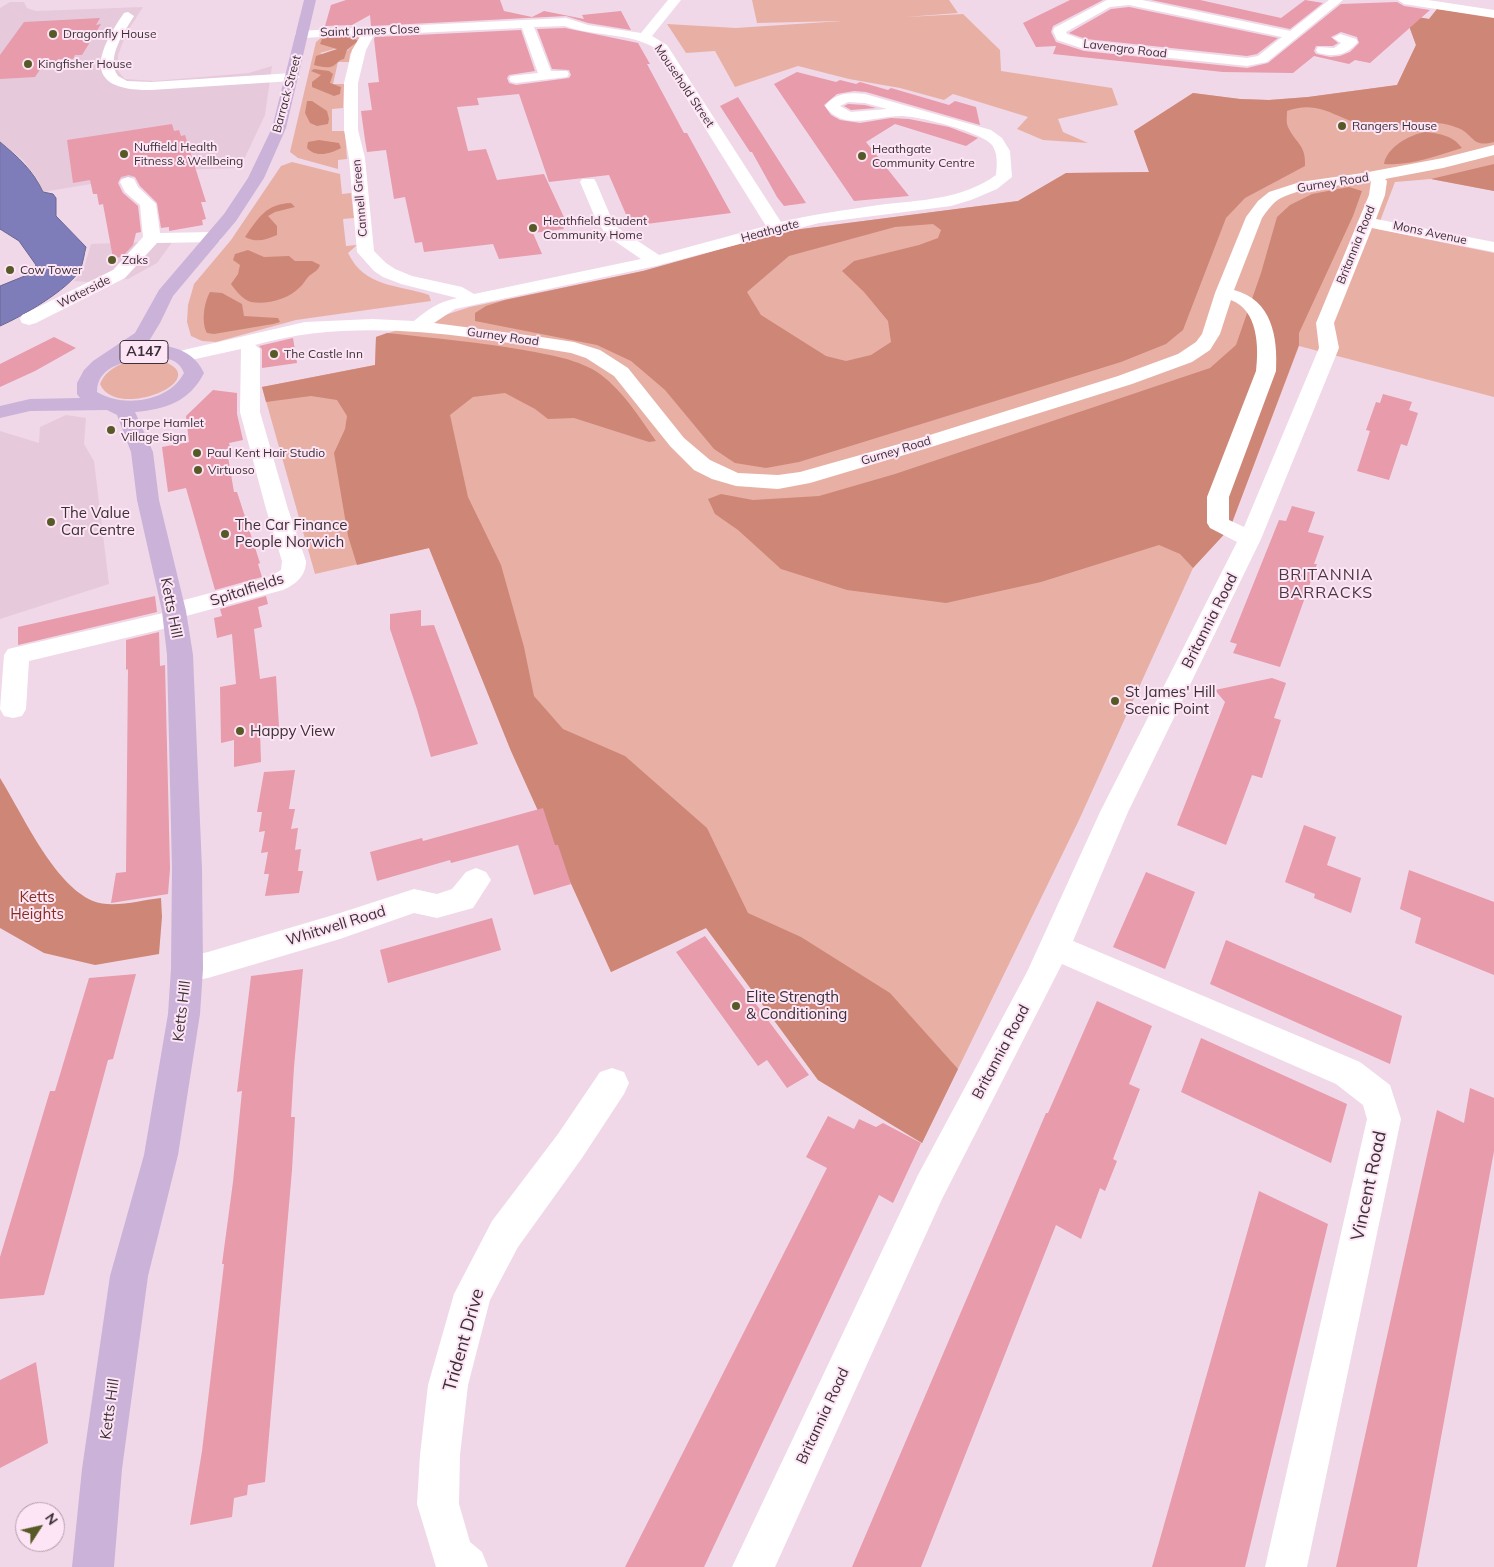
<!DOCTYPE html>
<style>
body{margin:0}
#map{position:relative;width:1494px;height:1567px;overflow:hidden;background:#f0d8e8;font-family:Mulish,sans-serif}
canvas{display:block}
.north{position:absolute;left:15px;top:1502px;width:50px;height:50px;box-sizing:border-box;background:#fee5f5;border:1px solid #b09da9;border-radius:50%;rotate:55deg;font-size:14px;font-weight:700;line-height:20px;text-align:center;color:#3a3137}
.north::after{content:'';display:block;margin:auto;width:18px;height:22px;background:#575a27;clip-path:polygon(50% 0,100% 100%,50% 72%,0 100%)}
</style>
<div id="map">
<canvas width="1494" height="1567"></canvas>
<div class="north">N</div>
</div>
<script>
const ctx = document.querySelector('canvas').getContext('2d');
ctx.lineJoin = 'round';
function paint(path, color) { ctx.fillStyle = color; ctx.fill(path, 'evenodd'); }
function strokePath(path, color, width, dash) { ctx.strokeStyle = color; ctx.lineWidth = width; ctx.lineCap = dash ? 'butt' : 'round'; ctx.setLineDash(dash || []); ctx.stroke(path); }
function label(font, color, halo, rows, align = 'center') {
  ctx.font = font + ' Mulish,sans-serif'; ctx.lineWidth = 4; ctx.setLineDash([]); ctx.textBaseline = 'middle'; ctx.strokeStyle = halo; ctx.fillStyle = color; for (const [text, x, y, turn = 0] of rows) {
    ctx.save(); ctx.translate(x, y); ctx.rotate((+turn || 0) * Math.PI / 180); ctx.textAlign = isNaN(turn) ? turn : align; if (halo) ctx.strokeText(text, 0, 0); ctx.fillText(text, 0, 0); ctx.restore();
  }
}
const built = new Path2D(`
 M10 2H24L27 8 36 11 143 7 127 32 118 55V71L125 79 154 81 249 73 272 66 265 115 240 168 175 170 43 192 38 180 23 160 0 142V8Z
 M173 241 157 263 128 279 88 282 74 281 83 271 91 244Z
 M66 415 86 418 84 444 94 461 109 584 0 619V431L39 443 40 427Z`);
const green = new Path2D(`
 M752 0H949L958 13 906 17 963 14 1000 50 1001 71 1112 88 1118 105 1058 119 1063 132 1088 143 1043 140 1017 129 1028 117 953 94 944 100 900 88 849 79 798 66 735 87 715 51 686 53 667 24 736 28 842 21 757 23Z
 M1437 9 1494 17V191L1431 179 1395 182 1377 229 1494 253V397L1299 346 1230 528 1193 568 1079 820 922 1143 818 1080 706 928 611 972 511 751 429 548 315 574 262 387 375 365 376 337 470 307 643 271 786 231 1018 201 1066 173 1149 172 1134 131 1193 93 1240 99 1269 100 1308 97 1397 85 1416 45 1405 15 1429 19Z
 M332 35H354L360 38V41L350 54 349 62H338L333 84H344L343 108 332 109V131H345L347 159 338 160V169L298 158 290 152 316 42 322 37ZM353 45 336 62 320 53 338 48 330 46Z
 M292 162 340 174 342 194 351 193 354 218 343 219 346 246 357 245 348 253C365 288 397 284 429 295L431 301 296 320 216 342 202 341 191 336 187 322 188 305 194 284 231 240 281 166Z
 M155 359C225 376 116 423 100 384 108 363 136 358 155 359Z`);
const forest = new Path2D(`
 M1437 9 1494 17V142C1471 148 1475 135 1458 128 1429 116 1400 129 1371 126 1338 122 1322 98 1287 111 1287 116 1286 123 1288 127 1296 144 1306 144 1305 166L1245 198 1226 218 1183 330 1166 344 1121 362 799 462 766 468 735 463 714 449 665 390 631 361 597 345 475 321V313L486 306 505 300 643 271 786 231 1018 201 1066 173 1149 172 1134 131 1193 93 1240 99 1269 100 1308 97 1397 85 1416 45 1405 15 1429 19ZM933 224 941 230 938 238 919 245 854 261 842 271 864 292 888 321 891 342 871 355 846 361 826 356 761 315 747 292 789 256 895 227Z
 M333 36H350L358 41 347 50 344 59C338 60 337 64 333 66 328 69 319 66 314 65L316 56 337 49 320 44 322 39Z
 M314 69 329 71 333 74 330 83 341 87 340 94 334 96 312 87V82L321 75 311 71Z
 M307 101H312L327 111 329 119 328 124 317 126 310 123 305 113Z
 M1425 132C1441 134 1452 135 1462 148 1437 156 1410 166 1384 164 1387 147 1409 135 1425 132Z
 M319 140 339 143 341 148C330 154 316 158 307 148L308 142Z
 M1494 164V191L1431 179Z
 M1349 187 1362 191 1353 216 1299 333V345L1230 528 1193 568 1180 554 1159 545 1041 582 946 603 847 590 781 569 738 530 715 514 708 499 721 494 753 500 819 496 895 474 1210 368 1236 345 1261 273 1277 217 1290 205 1312 194Z
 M291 203 295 207 275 212 268 216 277 226V235C266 240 256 243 245 237 259 217 266 204 291 203Z
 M248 250 264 257 289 256 295 261H312L320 265C318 271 314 272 309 276 305 280 303 285 299 288 288 299 267 305 251 302 242 299 236 291 231 284L238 274 240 265 233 260 235 254Z
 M210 292 222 293 242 304 244 316 278 318 280 322 273 324 214 334 207 333C201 323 204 302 210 292Z
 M387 333C433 338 479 342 524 350 549 355 579 359 600 374 624 392 639 417 656 441L649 442 574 418 548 419 535 409 505 393 473 397 450 415 468 497 501 565 524 647 534 696 563 729 625 756 707 828 748 913 801 937 890 993 958 1069 922 1143 818 1080 706 928 611 972 511 751 429 548 357 565 348 536 334 453 345 429 347 416 337 400 311 396 266 402 262 387 375 365 376 337Z
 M0 778C22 813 53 884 93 901 112 909 141 900 161 898L162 917 159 954 95 965 44 953 0 928Z`);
const water = new Path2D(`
 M0 142C18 157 33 170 43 192L53 194 56 198V216L86 247C84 254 83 264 80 270 68 290 21 317 0 326V286L32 273 36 265 19 241 0 229Z`);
const building = new Path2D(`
 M346 0H500L504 11 532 17 544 11 584 19 582 15 621 11 631 30 588 23 566 16 371 26 370 15 352 25 325 26 331 5Z
 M1070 0H1103L1053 26 1051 32 1056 42 1084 51 1247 68 1268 63 1341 4 1397 2 1404 6 1430 10 1370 63 1355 60 1349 64 1314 56 1293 73 1223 72 1053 54 1056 46 1036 47 1023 23ZM1341 32 1357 37 1359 43 1350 52 1340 56 1330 57 1316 54 1314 51 1316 46H1333L1338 43 1331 37Z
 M1151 0H1200L1281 18 1305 0 1323 3 1290 29Z
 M1129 7 1278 38 1257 54 1247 56 1086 39 1069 33 1111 9Z
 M100 18 96 25 101 24 82 55H75L73 59H58L53 68H41L35 77 0 79V55L24 22Z
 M565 28 638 43 650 64H647L684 133H687L731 213 631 226 609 175 549 182 519 94 477 98 479 105 457 107 468 151 486 149 497 180 544 174 568 226H563L564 229 533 233 542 254 499 259 493 244 424 252 422 242 415 243 405 197 394 199 386 150 367 152 365 140 361 111 372 110 368 83 379 82 374 39 375 37 521 30 535 71 509 75 507 78 509 83 516 85 569 78 571 75 569 70 552 69 537 29Z
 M797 72 836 82 840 80 856 84 860 82 888 90 891 88 949 105 955 101 976 107 980 125 866 92 854 91 837 94 824 105 831 115 840 120 860 123 891 118 909 119 949 127 978 138 966 146 895 124 866 142 909 196 854 201 774 84Z
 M738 97 806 203 784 206 777 197 752 152H750L720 106Z
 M848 104 865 105 876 108 851 110 844 106Z
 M172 124 174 131 179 130 181 136 185 135 206 202H201L206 219 202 220 203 225 169 231V227L161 228 157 203 140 186 135 177 129 175 121 177 118 183 123 193 138 206 141 232 136 233 133 245 122 257 113 258 103 204 99 205 97 194H93L90 180 73 183 67 140Z
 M54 337 76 348 35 371 0 387V364Z
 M293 338 297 363 262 368V349L259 346Z
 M213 390 237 393V414L243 440 229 443 231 450 227 451 234 492H237L260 563 258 564 262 577 215 590 186 488 168 492 162 447 189 442 186 416Z
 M1383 394 1412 402 1409 410 1418 413 1407 446 1401 444 1389 480 1357 471 1370 431 1366 430 1376 402 1380 403Z
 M1292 506 1315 512 1308 532 1324 536 1314 564H1317L1280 667 1233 653 1237 644 1230 642 1279 520 1286 521Z
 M155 596 157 612 18 645V627Z
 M266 596 268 604 258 607 262 627 254 629 260 679 276 676 279 727 260 731 261 762 234 767V740L221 743 220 687 236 684 232 634 217 638 214 618 222 616 220 609Z
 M421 610V626L434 625 478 744 431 757 417 709 390 629V614Z
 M159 632 160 666 165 665 170 869 168 894 111 903 116 873 126 872 128 669 126 670V640Z
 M1272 678 1286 683 1274 718 1281 720 1262 778 1252 775 1226 845 1177 825 1225 702 1215 690Z
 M295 770 289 809H295L291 829 298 828 295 850 301 849 298 871H303L299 893 265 896 269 874H264L268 852 261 853 265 831 259 832 262 812H257L264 772Z
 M543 808 555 845H558L571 884 534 895 518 845 451 863 450 860 377 881 370 852 422 838 423 841Z
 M1304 825 1336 837 1327 865 1361 878 1351 913 1314 898 1315 894 1285 882Z
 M1409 870 1494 902V975L1415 943 1421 918 1400 909Z
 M1146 872 1195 892 1165 969 1113 947Z
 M492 918 501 950 388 983 380 950Z
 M705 936 809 1075 787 1088 767 1060 758 1066 676 952Z
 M1226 940 1402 1016 1390 1064 1210 984Z
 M303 969 294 1067 291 1117H295L292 1170 265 1482 248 1485 247 1495 234 1498 232 1517 190 1525 202 1451 224 1264H222L233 1182 242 1091 237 1092 251 976Z
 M136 974 113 1059 108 1060 44 1295 0 1299V1257L50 1091H55L89 978Z
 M1097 1001 1152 1026 1129 1084 1140 1089 1113 1159 1117 1161 1105 1191 1100 1188 1081 1239 1056 1225 921 1567H852L1046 1113H1048Z
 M1201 1038 1347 1104 1331 1163 1181 1092Z
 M1470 1088 1494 1098V1151L1417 1567H1336L1437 1110 1464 1123Z
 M828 1116 854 1129 859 1119 876 1127 883 1123 921 1143 893 1203 879 1195 704 1567H625L827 1168 806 1157Z
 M1259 1191 1328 1224 1245 1567H1152Z
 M36 1362 48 1443 0 1468V1380Z`);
const minor = new Path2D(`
 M668 0H681L652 36 667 45 781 222C813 214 846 210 879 205 919 200 962 200 996 175 997 165 998 153 992 145 982 132 918 116 901 116 875 116 843 132 825 106 834 93 850 92 865 94L991 130 1002 138 1010 151 1012 177 997 189 971 200 951 206 819 223 656 266 455 309 434 323 541 337 574 342 600 350 628 368 684 438 710 460 738 473 778 475 800 472 917 439 1118 376 1178 354 1196 342 1202 334 1215 293 1246 217 1258 201 1269 192 1300 182 1363 173 1443 158 1494 145V155L1443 168 1385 179 1387 181 1385 195 1376 219 1494 242V252L1372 228 1334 323 1339 348 1261 539 1128 812 1073 941 1360 1062 1390 1085 1401 1119 1307 1567H1265L1367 1119 1363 1105 1336 1084 1062 964 942 1199 775 1567H732L918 1175 1027 972 1100 812 1237 542 1210 528 1207 523V497L1256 371C1259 347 1258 310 1231 300L1220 334 1210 350 1192 362 1132 384 931 447 810 483 778 489 736 486 712 479 694 470 670 446 614 376 586 358 571 353C468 336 358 316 255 345L260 349V412L288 509 306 561C306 576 296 584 283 590L186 616 187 618 184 624 29 661 26 709 22 716 13 718 4 716 0 709 4 655 8 649 163 613 165 605 267 578 281 570 282 561 266 509 240 412 241 349 182 362 175 360 172 356 175 352 305 322 372 319 414 321C428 309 439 302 457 298L401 284 383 277 374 271 357 252 349 158 344 130V83L352 50 361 35 302 38 297 37 295 34 297 31 566 18 588 25 641 33ZM565 26C594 37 628 32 655 48L766 226 659 255 618 228 610 215 596 182 594 179H582L580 182 594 215 606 235 641 259 474 294 462 287 412 276 395 269 386 263 374 251 365 158 358 130V83L366 50 374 35 522 28 538 73 511 76 509 79 511 82 516 83 567 77 569 74 567 71H551L534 27ZM848 102 865 103 887 109 851 112 840 106ZM1371 181 1369 195 1316 323 1319 348 1244 527 1229 520V497L1276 371C1278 337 1272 300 1234 290L1262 218C1267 211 1273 202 1281 198 1308 185 1342 187 1371 181Z
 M1107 0H1142L1290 31 1329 0H1343L1267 62 1247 66 1084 49 1057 40 1053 31 1054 28ZM1129 5 1282 37 1258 56 1247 58 1086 41 1067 34 1066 32 1110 7Z
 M1398 0H1428L1494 10V18L1404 4Z
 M128 12 134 16C125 31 105 58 118 76L127 81 151 82 293 73 300 77 293 81 151 90C84 91 94 56 124 13Z
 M1340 34 1356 39 1358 42C1346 56 1335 57 1318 53L1316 50 1318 47 1334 48 1341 43 1333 38Z
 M128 177 134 179 138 187 156 204 160 233 214 232 220 233 222 237 220 241 214 242 157 243 125 278 36 323 29 325 22 323 20 319 22 315 113 270 143 237 140 205 125 192 120 182 122 179Z
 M476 868 486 872 491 880 473 908 437 918 414 913 340 939 208 978 187 982 176 979 171 969 176 959 208 952 340 913 414 889 437 894 452 889 466 872Z
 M612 1068 624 1072 629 1083 624 1094 582 1158 518 1247 490 1300 468 1385 460 1455 459 1504 470 1542 482 1552 488 1567H436L417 1504 420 1455 428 1385 454 1294 492 1221 558 1134 600 1072Z`);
const major = new Path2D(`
 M304 0H316L286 128 264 178 236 221 173 296 160 323 149 341 140 347C165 342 193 348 204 373 189 402 166 409 135 412L153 452 159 500 186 611 193 655 202 869 203 969 200 1014 178 1155 148 1276 122 1469 114 1567H72L82 1469 110 1276 144 1155 168 1014 171 969 172 869 167 655 162 611 137 500 131 452 117 415 107 410 30 411 0 418V406L30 399 80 398 77 394V383L84 370 93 361 135 333 159 290 224 214 248 178 272 128ZM149 357C164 358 178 357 184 373 169 402 123 408 97 392 97 365 128 361 149 357Z`);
const markers = [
 [53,34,5,"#575a27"],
 [28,64,5,"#575a27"],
 [1342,126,5,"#575a27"],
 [124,154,5,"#575a27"],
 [862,156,5,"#575a27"],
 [533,228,5,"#575a27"],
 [112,260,5,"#575a27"],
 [10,270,5,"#575a27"],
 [274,354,5,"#575a27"],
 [111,430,5,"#575a27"],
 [197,453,5,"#575a27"],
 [198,470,5,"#575a27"],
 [51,522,5,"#575a27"],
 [225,534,5,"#575a27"],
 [1115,701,5,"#575a27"],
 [240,731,5,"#575a27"],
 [736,1006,5,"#575a27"]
];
const farStreetnames = [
 ["Saint James Close",370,31,-2],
 ["Lavengro Road",1125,49,7],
 ["Mousehold Street",684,86,56],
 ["Barrack Street",287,94,-75],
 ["Gurney Road",1333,183,-9],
 ["Cannell Green",360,198,-95],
 ["Heathgate",770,231,-15],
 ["Mons Avenue",1430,233,12],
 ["Britannia Road",1356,245,-68],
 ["Waterside",84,292,-27],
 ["Gurney Road",503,337,8],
 ["Gurney Road",896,451,-17]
];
const farPoinames = [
 ["Dragonfly House",63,34],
 ["Kingfisher House",38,64],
 ["Rangers House",1352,126],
 ["Nuffield Health",134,147],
 ["Fitness & Wellbeing",134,161],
 ["Heathgate",872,149],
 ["Community Centre",872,163],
 ["Heathfield Student",543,221],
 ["Community Home",543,235],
 ["Zaks",122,260],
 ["Cow Tower",20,270],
 ["The Castle Inn",284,354],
 ["Thorpe Hamlet",121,423],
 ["Village Sign",121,437],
 ["Paul Kent Hair Studio",207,453],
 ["Virtuoso",208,470]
];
const shields = [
 [144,352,48]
];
const shieldNames = [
 ["A147",144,352]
];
const poiNames = [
 ["The Value",61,513],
 ["Car Centre",61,530],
 ["The Car Finance",235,525],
 ["People Norwich",235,542],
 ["St James' Hill",1125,692],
 ["Scenic Point",1125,709],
 ["Happy View",250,731],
 ["Elite Strength",746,997],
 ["& Conditioning",746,1014]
];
const streetNames = [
 ["Spitalfields",247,590,-18],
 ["Ketts Hill",171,608,79],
 ["Britannia Road",1210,621,-63],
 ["Whitwell Road",336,926,-17],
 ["Ketts Hill",182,1011,-83],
 ["Britannia Road",1001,1052,-62],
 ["Ketts Hill",110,1409,-82],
 ["Britannia Road",823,1416,-65]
];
const parkNames = [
 ["Ketts",37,897],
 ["Heights",37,914]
];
const neighbourhoodNames = [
 ["BRITANNIA",1326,575],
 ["BARRACKS",1326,593]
];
const nearStreetnames = [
 ["Vincent Road",1369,1186,-78],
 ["Trident Drive",464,1340,-74]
];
paint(built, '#e7c9dc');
paint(green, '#e8b0a4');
paint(forest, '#ce8677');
paint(water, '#7e7cb9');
strokePath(water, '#6a6692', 1);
paint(building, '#e79bab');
paint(minor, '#fff');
paint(major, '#cab2d9');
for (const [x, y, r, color] of markers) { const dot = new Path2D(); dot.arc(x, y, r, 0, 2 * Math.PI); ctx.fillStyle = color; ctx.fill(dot); strokePath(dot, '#fee5f5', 2); }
label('12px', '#3a3137', '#fee5f5', farStreetnames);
label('12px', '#3a3137', '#fee5f5', farPoinames, 'left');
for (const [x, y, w] of shields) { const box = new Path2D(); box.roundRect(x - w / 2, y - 11.5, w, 23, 4); ctx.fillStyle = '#fee5f5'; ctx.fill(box); strokePath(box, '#3a3137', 1); }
label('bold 14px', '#3a3137', null, shieldNames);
label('15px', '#3a3137', '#fee5f5', poiNames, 'left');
label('15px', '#3a3137', '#fee5f5', streetNames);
label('15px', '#852e1f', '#fee5f5', parkNames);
ctx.letterSpacing = '1px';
label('16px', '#493743', '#fee5f5', neighbourhoodNames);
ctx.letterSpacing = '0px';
label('18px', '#3a3137', '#fee5f5', nearStreetnames);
</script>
